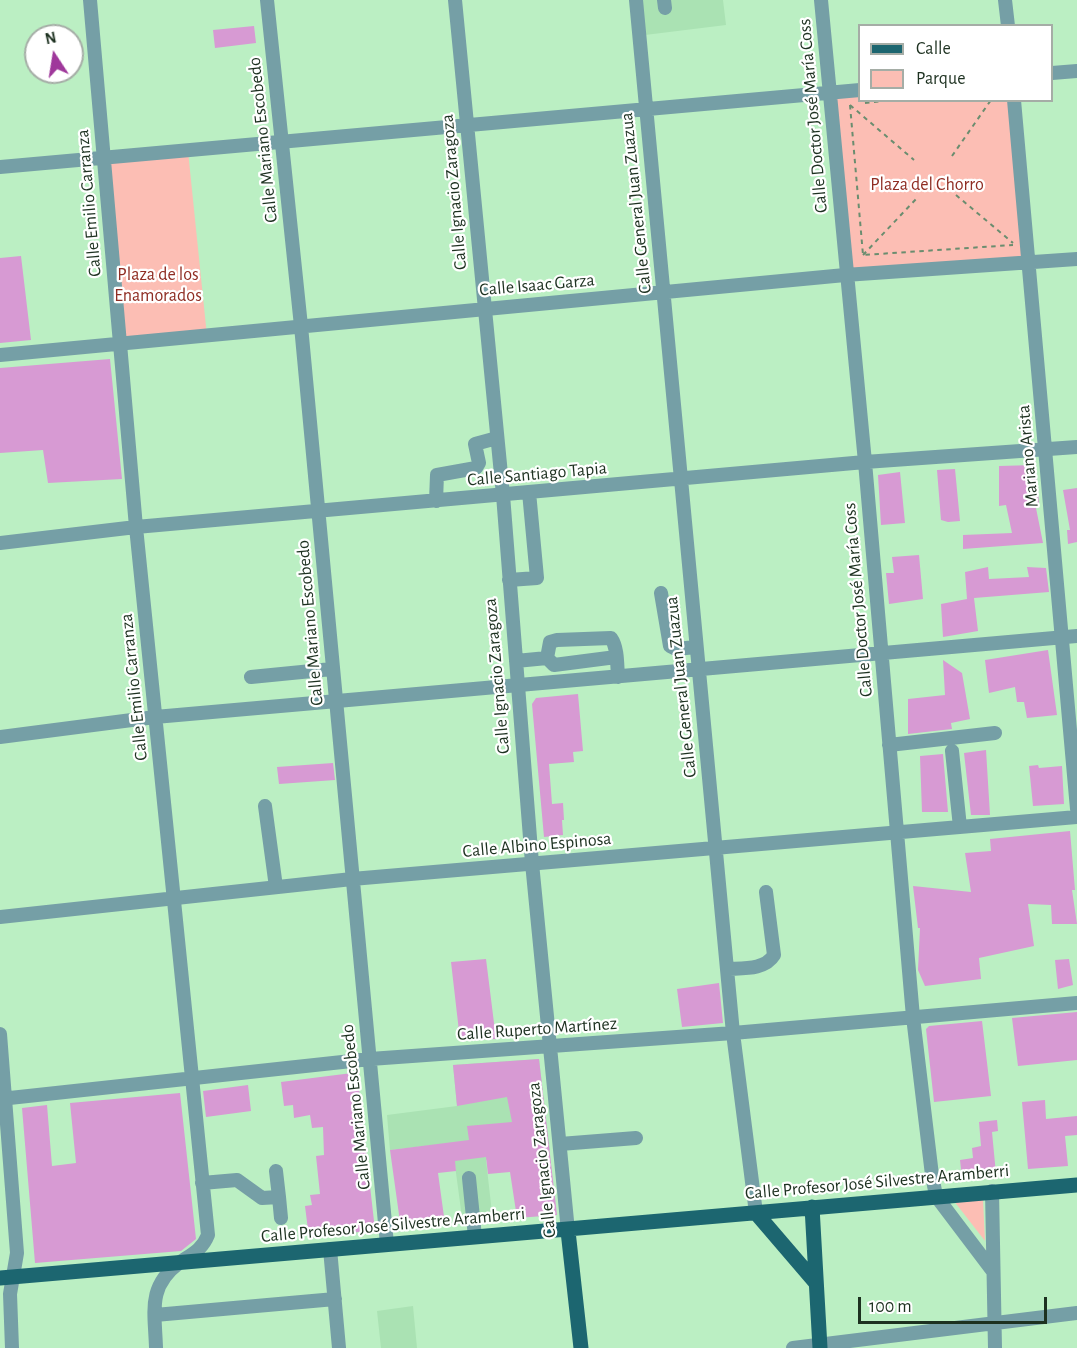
<!DOCTYPE html>
<meta charset="utf-8">
<style>
body{margin:0}
#map{position:relative;width:1077px;height:1348px;overflow:hidden;background:#bbefc3;font-family:"Alegreya Sans",sans-serif}
canvas{display:block}
.legend{position:absolute;left:858px;top:24px;width:195px;height:78px;box-sizing:border-box;background:#fff;border:2px solid #a5ada6;margin:0;padding:8px 10px;list-style:none;font-size:18px;color:#1d3120}
.legend li{display:flex;align-items:center;gap:12px;height:30px}
.legend b{width:30px;border:2px solid #a5ada6}
.north{position:absolute;left:24px;top:24px;width:60px;height:60px;box-sizing:border-box;background:#fff;border:2px solid #a5ada6;border-radius:50%;rotate:348deg;font-size:16px;font-weight:700;line-height:24px;text-align:center;color:#1d3120}
.north::after{content:'';display:block;margin:auto;width:21px;height:27px;background:#9f389b;clip-path:polygon(50% 0,100% 100%,50% 72%,0 100%)}
.scale{position:absolute;left:858px;top:1297px;width:189px;height:27px;box-sizing:border-box;border:3px solid #1d3120;border-top:0;padding-left:8px;font-size:18px;line-height:21px;white-space:nowrap;color:#1d3120;-webkit-text-stroke:4px #fff;paint-order:stroke}
</style>
<div id="map">
<canvas width="1077" height="1348"></canvas>
<ul class="legend">
<li><b style="height:8px;background:#1c6670"></b>Calle</li>
<li><b style="height:16px;background:#fcbeb4"></b>Parque</li>
</ul>
<div class="north">N</div>
<div class="scale">100 m</div>
</div>
<script>
const ctx = document.querySelector('canvas').getContext('2d');
ctx.lineJoin = 'round';
function paint(path, color) { ctx.fillStyle = color; ctx.fill(path, 'evenodd'); }
function strokePath(path, color, width, dash) { ctx.strokeStyle = color; ctx.lineWidth = width; ctx.lineCap = dash ? 'butt' : 'round'; ctx.setLineDash(dash || []); ctx.stroke(path); }
function label(font, color, halo, rows, align = 'center') {
  ctx.font = font + ' "Alegreya Sans",sans-serif'; ctx.lineWidth = 4.5; ctx.setLineDash([]); ctx.textBaseline = 'middle'; ctx.strokeStyle = halo; ctx.fillStyle = color; for (const [text, x, y, turn = 0] of rows) {
    ctx.save(); ctx.translate(x, y); ctx.rotate((+turn || 0) * Math.PI / 180); ctx.textAlign = isNaN(turn) ? turn : align; if (halo) ctx.strokeText(text, 0, 0); ctx.fillText(text, 0, 0); ctx.restore();
  }
}
const built = new Path2D(`
 M641 0H723L726 25 645 35Z
 M539 1059 550 1150 486 1160 493 1222 463 1225 452 1143 390 1150 387 1115 457 1106 453 1065Z
 M413 1306 417 1348H381L377 1311Z`);
const green = new Path2D(`
 M859 90 860 100 1014 101 1030 263 845 275 830 92Z
 M188 151 207 336 120 342 104 158Z
 M983 1200 985 1241 954 1201Z`);
const building = new Path2D(`
 M254 26 256 43 215 48 213 30Z
 M21 256 31 340 0 343V258Z
 M110 359 122 479 48 483 43 450 0 453V368Z
 M1035 465 1039 503H1035L1043 543 963 549V535L1012 533 1006 505 999 506V466Z
 M955 469 960 521 948 522 941 520 937 470Z
 M900 472 905 523 881 525 878 475Z
 M1077 488V542L1068 544 1067 530H1070L1063 490Z
 M919 555 923 599 889 604 886 573H894L892 557Z
 M988 567 989 579 1029 577 1027 567 1046 568 1049 592 974 598 978 631 943 637 941 604 967 599 965 572Z
 M1048 650 1057 715 1027 718 1024 702H1017L1015 687 989 693 985 660Z
 M943 660 962 673 970 719 951 723 952 729 908 734V699L945 695Z
 M578 694 583 751 573 752 574 762 549 764 552 804 563 803 564 820H562L563 835 544 837 532 704 536 698Z
 M986 750 990 815H971L964 753Z
 M943 754 948 812H922L920 756Z
 M333 763 335 780 279 784 277 767Z
 M1038 765 1039 768 1062 766 1064 804 1033 806 1029 766Z
 M1070 831 1075 890H1072L1077 924H1052L1051 905 1028 904 1034 946 979 958 981 979 925 986 918 970 920 928H918L913 886 971 892 965 853 991 851 990 839Z
 M486 959 496 1039 460 1040 451 962Z
 M1069 959 1073 985 1058 989 1055 960Z
 M719 983 723 1023 682 1027 677 989Z
 M1077 1012V1060L1018 1066 1012 1018Z
 M982 1021 991 1096 934 1102 926 1029 929 1026Z
 M539 1059 557 1215 517 1218 510 1172 488 1174 486 1157 455 1161 456 1171 438 1173 445 1224 401 1229 390 1150 469 1140 467 1126 512 1122 507 1097 457 1106 453 1065Z
 M352 1073 358 1080 375 1230 309 1238 305 1206 312 1205 310 1195 320 1194 316 1156 324 1155 323 1127 312 1128 310 1115 294 1118 293 1105 284 1106 281 1082Z
 M248 1085 251 1111 206 1117 203 1091Z
 M180 1093 196 1239 181 1251 35 1263 22 1108 47 1105 52 1166 76 1163 70 1103Z
 M1045 1100 1046 1119 1077 1116V1135L1065 1136 1068 1166 1028 1169 1022 1102Z
 M997 1120 998 1131 992 1132 996 1174 962 1178 960 1160 973 1158 972 1148 981 1146 979 1122Z`);
const path = new Path2D(`
 M865 103 891 100
 M850 105 863 255 1013 245
 M850 105 914 160
 M952 156 991 100
 M956 195 1013 243
 M863 255 917 198`);
const minor = new Path2D(`
 M90 0 136 527 208 1235C202 1250 192 1254 179 1263 147 1287 155 1312 156 1348
 M267 0 301 326 387 1244
 M455 0 503 495 532 863 568 1231
 M636 0 733 1033 756 1213
 M664 0 665 8
 M821 0 865 462 913 1017 932 1175 936 1196 992 1270
 M1005 0 1008 26
 M1052 73 1077 71
 M1014 100 1077 809
 M0 167 860 90
 M0 355 845 275 1077 259
 M436 501 437 475 476 468 479 463 475 444 497 438
 M0 543 136 527 865 462 1077 447
 M509 580 537 578 529 492
 M661 593 670 646 676 649 696 647
 M616 657 554 665 547 658 550 642 557 640 611 638C618 648 617 665 618 677
 M516 661 547 658
 M251 677 332 669
 M0 737 155 717 1077 636
 M889 745 995 733
 M952 751 960 827
 M265 806 276 887
 M0 917 352 879 1077 817
 M727 969C743 968 765 970 774 955L766 892
 M0 1034 17 1253 10 1294 12 1348
 M0 1099 370 1059 733 1033 1077 1003
 M560 1144 636 1138
 M469 1178 475 1237
 M202 1183 237 1180 262 1198 279 1197 276 1171
 M992 1191 995 1348
 M279 1197 281 1218
 M330 1249 339 1348
 M155 1315 335 1299
 M793 1348 1077 1313`);
const major = new Path2D(`
 M812 1207 820 1348
 M756 1213 816 1283
 M568 1231 581 1348
 M0 1278 1077 1185`);
const streetNames = [
 ["Calle Doctor José María Coss",813,116,-95],
 ["Calle Mariano Escobedo",263,140,-96],
 ["Calle Ignacio Zaragoza",454,192,-95],
 ["Calle Emilio Carranza",89,203,-95],
 ["Calle General Juan Zuazua",636,203,-96],
 ["Calle Isaac Garza",537,285,-5],
 ["Mariano Arista",1028,456,-95],
 ["Calle Santiago Tapia",537,474,-5],
 ["Calle Doctor José María Coss",858,600,-95],
 ["Calle Mariano Escobedo",310,623,-95],
 ["Calle Ignacio Zaragoza",497,676,-95],
 ["Calle Emilio Carranza",134,687,-96],
 ["Calle General Juan Zuazua",681,687,-96],
 ["Calle Albino Espinosa",537,845,-5],
 ["Calle Ruperto Martínez",537,1029,-4],
 ["Calle Mariano Escobedo",356,1107,-96],
 ["Calle Ignacio Zaragoza",542,1160,-96],
 ["Calle Profesor José Silvestre Aramberri",877,1182,-5],
 ["Calle Profesor José Silvestre Aramberri",393,1225,-5]
];
const parkNames = [
 ["Plaza del Chorro",927,185],
 ["Plaza de los",158,275],
 ["Enamorados",158,296]
];
paint(built, '#aae2b3');
paint(green, '#fcbeb4');
paint(building, '#d79ad3');
strokePath(path, '#6a8d6f', 2, [4.5, 4.5]);
strokePath(minor, '#759fa6', 14);
strokePath(major, '#1c6670', 15);
label('18px', '#1d3120', '#fff', streetNames);
label('18px', '#8f2d23', '#fff', parkNames);
</script>
